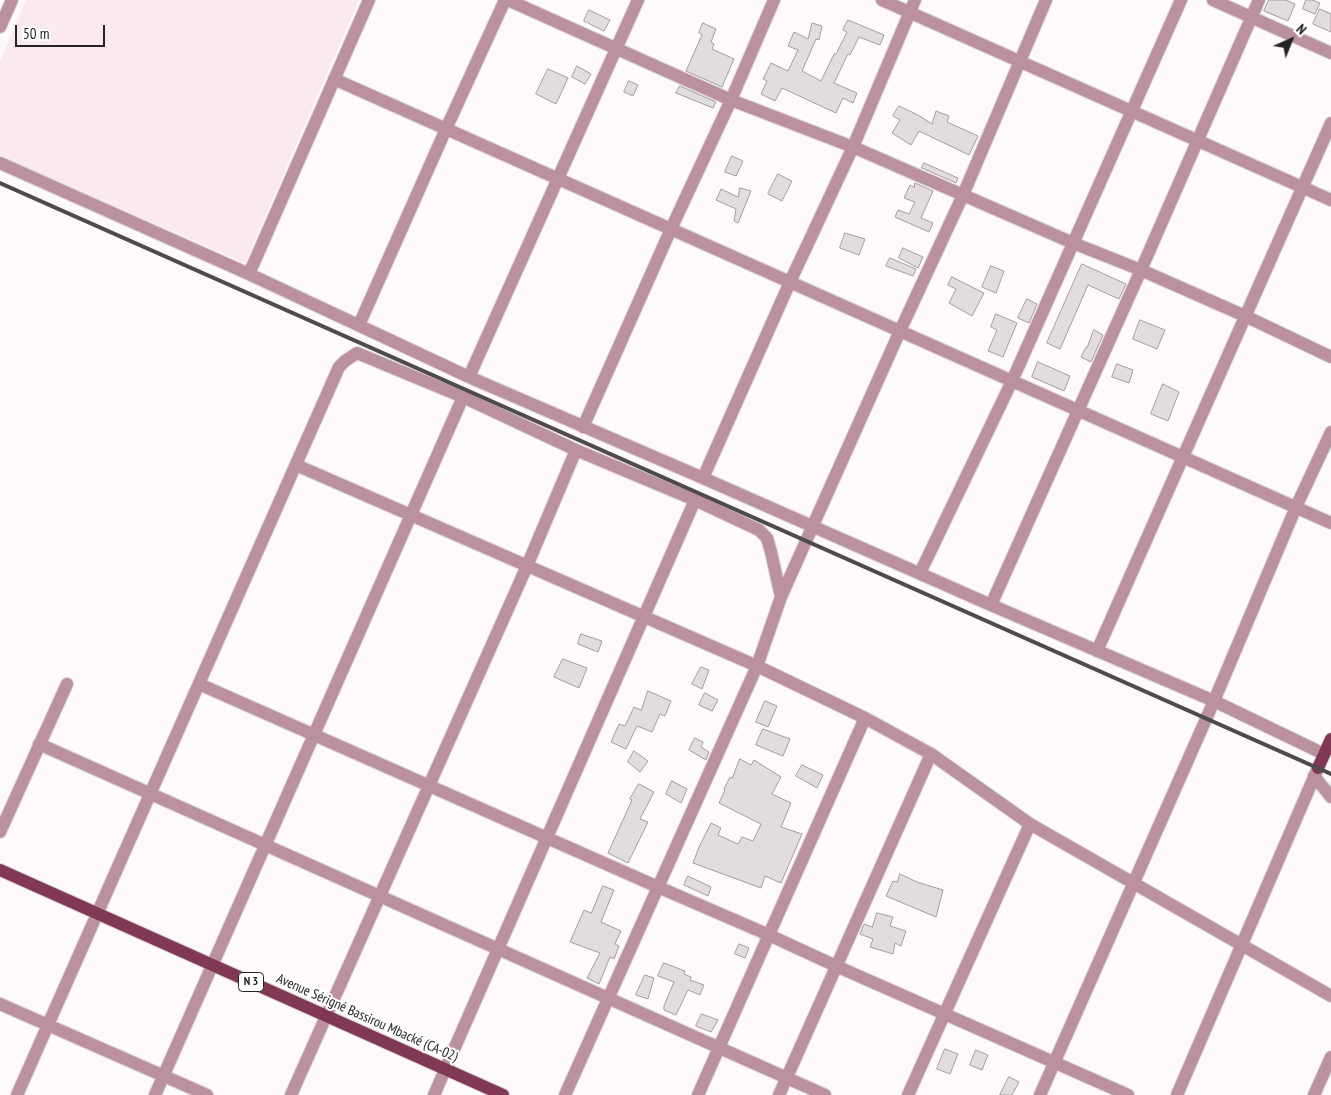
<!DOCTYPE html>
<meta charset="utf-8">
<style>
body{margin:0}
#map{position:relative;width:1331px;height:1095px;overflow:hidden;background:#fef9fb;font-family:"PT Sans Narrow",sans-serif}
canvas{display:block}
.north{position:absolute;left:1266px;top:15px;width:50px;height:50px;-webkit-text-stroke:4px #fff;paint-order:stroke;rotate:44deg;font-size:14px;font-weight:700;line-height:20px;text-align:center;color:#252223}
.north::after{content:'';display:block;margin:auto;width:18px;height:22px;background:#252223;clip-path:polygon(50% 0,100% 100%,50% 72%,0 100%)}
.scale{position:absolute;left:15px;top:25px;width:90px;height:22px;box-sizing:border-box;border:2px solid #252223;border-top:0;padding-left:6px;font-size:15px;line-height:18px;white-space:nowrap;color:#252223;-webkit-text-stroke:4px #fff;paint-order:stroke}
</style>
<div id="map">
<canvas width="1331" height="1095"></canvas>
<div class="north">N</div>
<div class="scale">50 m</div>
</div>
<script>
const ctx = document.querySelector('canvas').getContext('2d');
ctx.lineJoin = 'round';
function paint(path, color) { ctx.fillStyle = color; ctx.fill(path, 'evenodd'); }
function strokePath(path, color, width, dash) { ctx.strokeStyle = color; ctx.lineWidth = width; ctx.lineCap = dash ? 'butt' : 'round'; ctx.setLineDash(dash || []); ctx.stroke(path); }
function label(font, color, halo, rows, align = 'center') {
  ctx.font = font + ' "PT Sans Narrow",sans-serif'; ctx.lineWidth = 4; ctx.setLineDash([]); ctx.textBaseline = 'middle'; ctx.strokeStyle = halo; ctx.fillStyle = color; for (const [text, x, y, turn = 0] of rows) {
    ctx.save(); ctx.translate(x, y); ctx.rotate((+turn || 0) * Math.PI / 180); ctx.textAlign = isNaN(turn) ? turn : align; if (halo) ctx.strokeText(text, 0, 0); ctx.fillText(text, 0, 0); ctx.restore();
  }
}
const built = new Path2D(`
 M26 0H359L245 263 0 156V61Z`);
const building = new Path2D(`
 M1269 0H1286L1295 4 1288 21 1264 11Z
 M1306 0H1312L1320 3 1315 14 1303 9Z
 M1320 9 1331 14V32L1313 24Z
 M589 10 610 20 604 31 584 21Z
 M848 20 884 35 880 45 859 37 850 55 848 54 834 83 857 93 853 103 843 98 836 113 782 88 775 101 761 94 767 81 763 79 771 63 788 71 798 50 788 46 794 32 808 39 812 23 822 26 819 40 816 39 802 71 821 81 834 54H836L847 32 843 30Z
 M703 23 716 29 711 42 714 44 712 49 734 59 722 87 686 71 702 35 699 33Z
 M577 66 591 74 585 84 572 77Z
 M548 69 568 78 556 104 536 94Z
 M629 81 638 85 633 96 624 92Z
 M680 86 716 102 713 108 676 93Z
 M899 106 918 115 932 124 936 111 949 116 947 122 978 136 969 155 919 131 911 145 892 133 900 120 893 116Z
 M732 156 743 161 736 176 725 172Z
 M924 163 958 178 956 183 922 168Z
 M778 174 792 181 782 201 768 194Z
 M915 183 933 191 921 218 933 223 929 232 895 217 898 210 909 214 915 202 904 198 910 185 914 187Z
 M740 188 751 191 738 223 734 221 736 209 716 200 721 189 738 197Z
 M845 233 865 239 859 255 840 248Z
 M903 248 923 257 918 268 899 258Z
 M890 258 916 269 913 276 886 266Z
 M1082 264 1126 284 1119 299 1088 285 1060 349 1047 343Z
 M991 266 1004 271 996 293 982 287Z
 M952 277 984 293 972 316 949 303 956 289 948 285Z
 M1027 299 1037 304 1029 323 1018 318Z
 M996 314 1017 323 1003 357 988 351 997 330 991 327Z
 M1140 320 1165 330 1157 349 1133 339Z
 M1094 330 1103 335 1091 362 1081 357 1086 347H1087Z
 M1038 362 1070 376 1064 391 1032 377Z
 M1117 364 1133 370 1129 383 1112 377Z
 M1163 384 1179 392 1168 421 1151 414Z
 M581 634 602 641 598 652 578 644Z
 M563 659 587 668 579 688 554 677Z
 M701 667 709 670 702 689 692 684Z
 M648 691 671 701 665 716 660 714 652 732 637 726 626 749 611 742 619 724 625 726 634 707 641 710Z
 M705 693 718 700 712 711 699 705Z
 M765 701 777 706 768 727 756 722Z
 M763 729 790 739 783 756 756 745Z
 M695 738 703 742 701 747 709 752 706 760 689 750Z
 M634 751 648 761 640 772 628 762Z
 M740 759 751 765 754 760 781 777 772 794 791 803 781 827 802 834 781 883 765 876 761 888 693 863 699 847 711 823 721 828 718 835 738 844 742 837 753 841 761 824 719 803 725 790 724 789 730 777 732 778Z
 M802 765 823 775 817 788 796 776Z
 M672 781 687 789 681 803 666 794Z
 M639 784 654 792 640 819 648 822 628 863 608 853 632 800 630 799Z
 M900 874 917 882 943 890 936 917 886 896 893 881 897 882Z
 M688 876 711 887 708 896 684 885Z
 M603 886 614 890 601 922 621 931 615 944 619 946 614 959 610 957 599 984 587 978 600 953 570 942 584 910 591 913Z
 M877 913 893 917 890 926 906 931 901 946 895 943 893 954 870 947 873 939 860 934 864 924 872 927Z
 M739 944 749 948 745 958 735 954Z
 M664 963 685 971 684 974 691 977 690 980 704 985 700 995 688 990 676 1015 664 1010V1006L674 982 658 976Z
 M645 975 654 978 648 999 636 995Z
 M702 1014 718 1020 711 1032 696 1026Z
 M945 1049 958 1054 950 1074 937 1069Z
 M976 1050 988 1055 982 1070 970 1065Z
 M1009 1077 1019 1082 1012 1095H1000Z`);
const minor = new Path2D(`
 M508 0 731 100 853 147 1073 243 1141 270 1245 316 1331 357
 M882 0 1331 200
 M1213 0 1331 53
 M0 27 12 0
 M334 79 1331 523
 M0 163 249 274 469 377 703 478 991 605 1214 701 1324 754
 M249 274 369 0
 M359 325 446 129 505 0
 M469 377 638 0
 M583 427 671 229 731 100 774 0
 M296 465 757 666 865 718 931 754 1030 824 1331 996
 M703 478 790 282 853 147 915 0
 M920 573 1012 381 1181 0
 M781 597 900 331 963 195 1046 0
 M991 605 1141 270 1259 0
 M1097 651 1331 123
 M199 684 658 887 769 935 836 966 1128 1095
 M39 744 825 1095
 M1314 776 1331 797
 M0 832 67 684
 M0 1004 207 1095
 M17 1095 339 367 345 361 357 353 463 397 576 450 695 500 759 530 767 538 771 552 781 597 757 666 565 1095
 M155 1095 463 397
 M291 1095 527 566 576 450
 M434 1095 695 500
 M698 1095 865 718
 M779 1095 931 754
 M908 1095 1030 824
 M1040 1095 1214 701 1296 507 1331 432
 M1177 1095 1318 768
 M1314 1095 1331 1057`);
const major = new Path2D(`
 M1318 768 1331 739
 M0 870 503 1095`);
const rail = new Path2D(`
 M0 183 1331 774`);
const shields = [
 [251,982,25]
];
const shieldNames = [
 ["N 3",251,982]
];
const streetNames = [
 ["Avenue Sérigné Bassirou Mbacké (CA-02)",367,1018,24]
];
paint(built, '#faeaee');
paint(building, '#e3dcde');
strokePath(building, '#a49d9f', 1);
strokePath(minor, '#dbd7d8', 14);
strokePath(major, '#dbd7d8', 14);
strokePath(minor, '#bc919e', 12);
strokePath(major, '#803854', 12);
strokePath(rail, '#4f4b4d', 4);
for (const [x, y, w] of shields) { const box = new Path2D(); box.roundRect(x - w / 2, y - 9.5, w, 19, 4); ctx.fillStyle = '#fff'; ctx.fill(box); strokePath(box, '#252223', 1); }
label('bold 12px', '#252223', null, shieldNames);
label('14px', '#252223', '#fff', streetNames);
</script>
